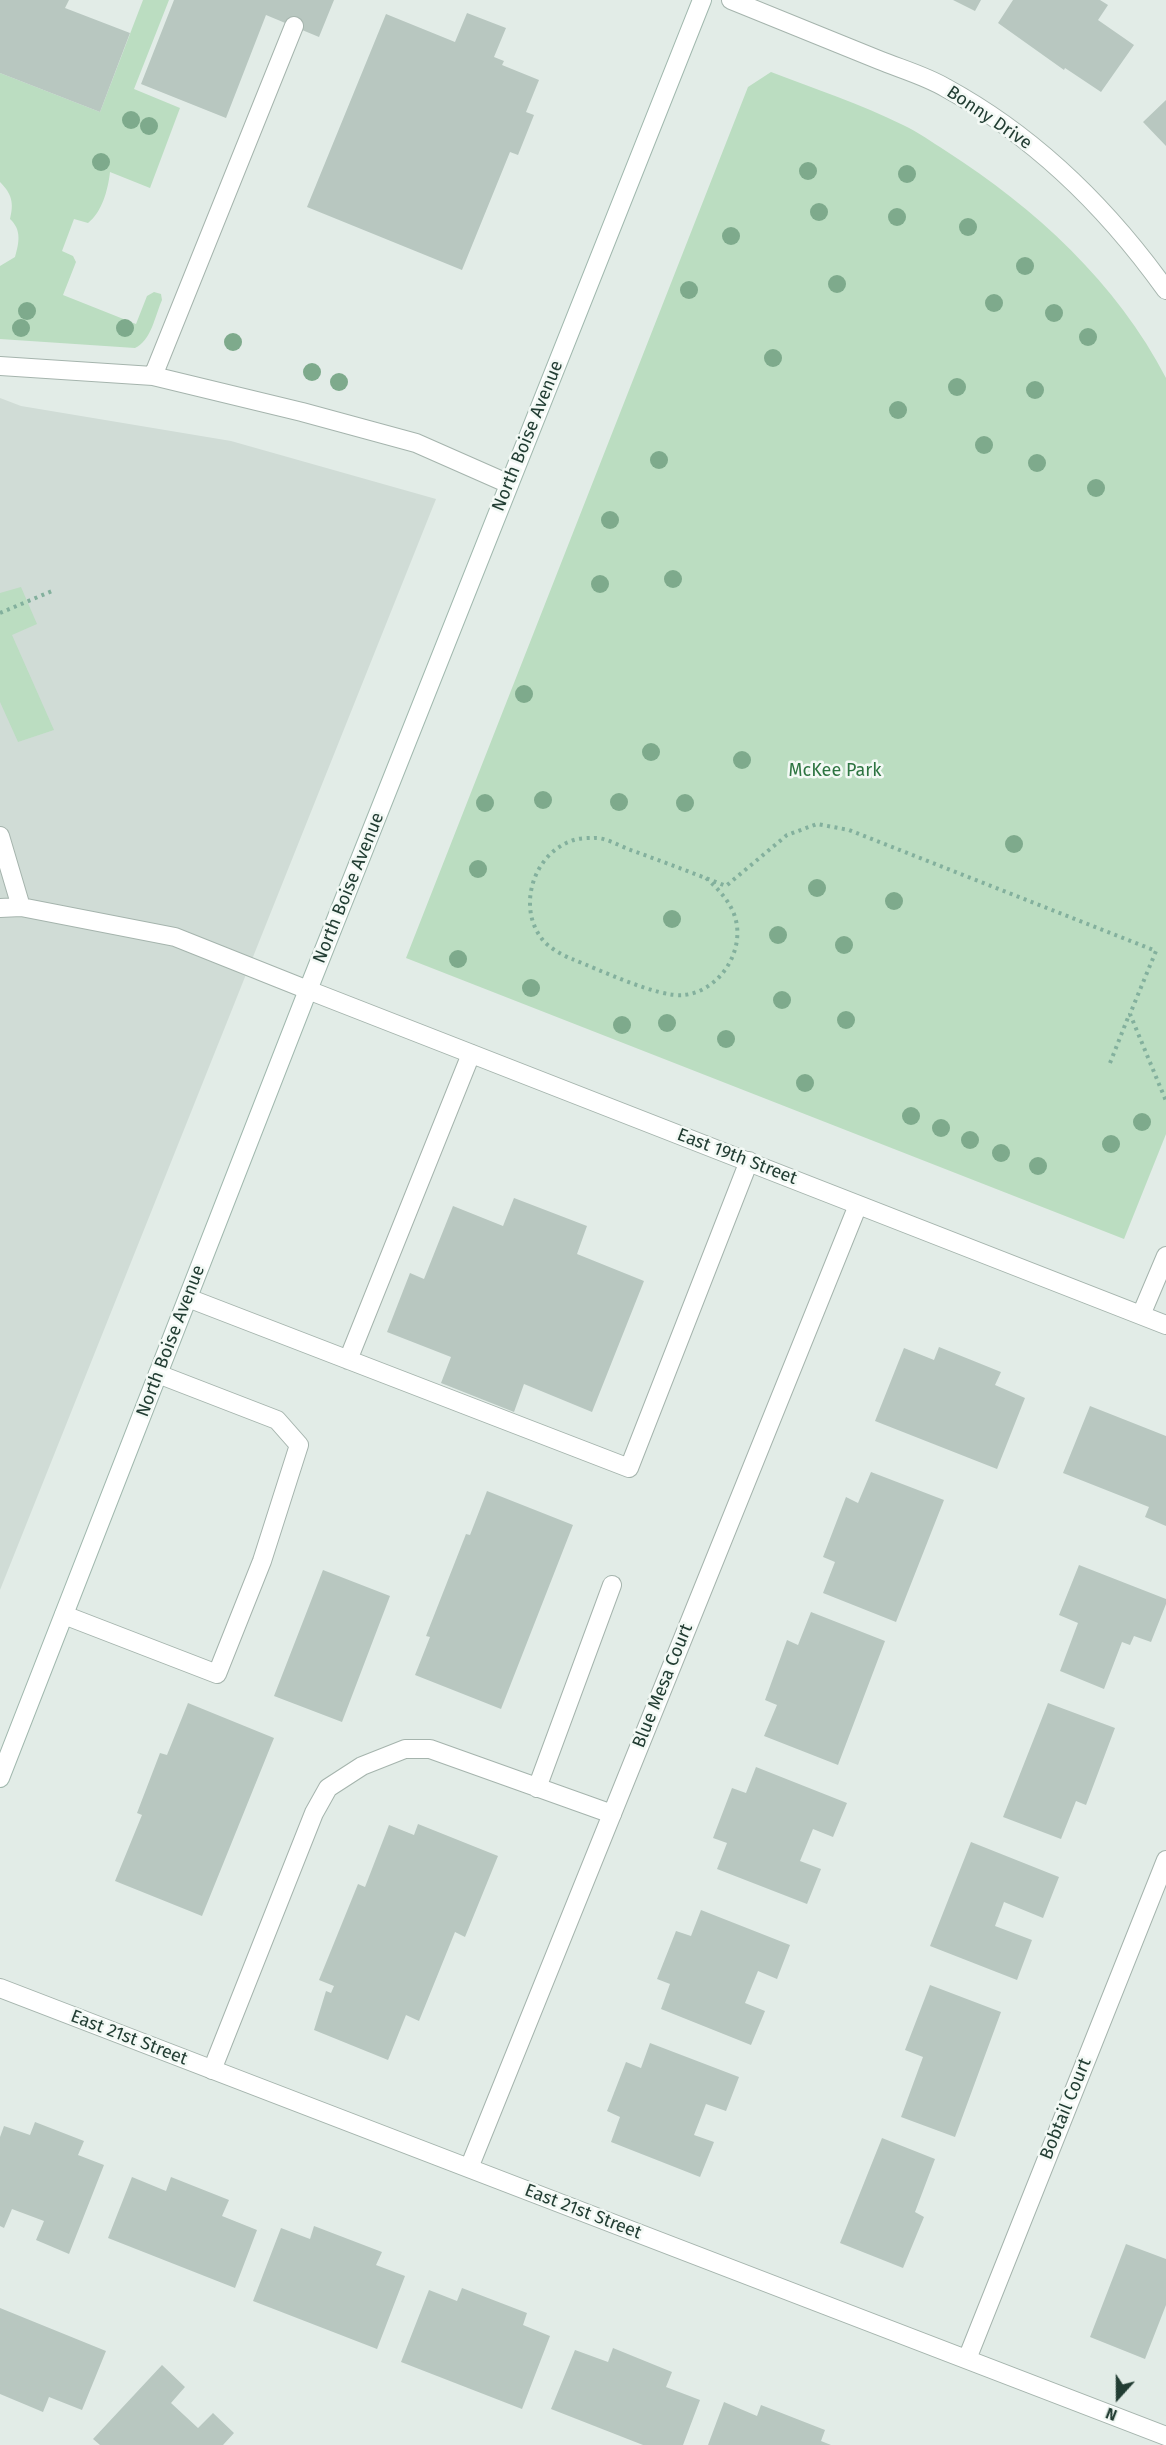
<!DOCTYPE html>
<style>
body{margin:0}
#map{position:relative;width:1166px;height:2445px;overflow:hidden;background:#e2ece7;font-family:"Fira Sans",sans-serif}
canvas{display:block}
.north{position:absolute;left:1088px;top:2367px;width:60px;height:60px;-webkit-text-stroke:4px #f3f9f5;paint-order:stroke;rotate:201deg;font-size:16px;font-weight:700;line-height:24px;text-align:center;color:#223d33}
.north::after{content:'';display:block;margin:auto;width:21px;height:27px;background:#223d33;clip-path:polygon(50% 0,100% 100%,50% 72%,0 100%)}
</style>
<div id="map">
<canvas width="1166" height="2445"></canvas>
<div class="north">N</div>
</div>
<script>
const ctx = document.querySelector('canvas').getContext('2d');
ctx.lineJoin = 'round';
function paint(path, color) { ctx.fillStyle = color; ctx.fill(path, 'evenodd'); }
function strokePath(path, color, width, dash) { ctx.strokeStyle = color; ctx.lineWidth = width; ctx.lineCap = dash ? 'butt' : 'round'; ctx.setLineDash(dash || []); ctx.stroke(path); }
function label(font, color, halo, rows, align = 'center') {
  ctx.font = font + ' "Fira Sans",sans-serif'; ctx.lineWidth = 5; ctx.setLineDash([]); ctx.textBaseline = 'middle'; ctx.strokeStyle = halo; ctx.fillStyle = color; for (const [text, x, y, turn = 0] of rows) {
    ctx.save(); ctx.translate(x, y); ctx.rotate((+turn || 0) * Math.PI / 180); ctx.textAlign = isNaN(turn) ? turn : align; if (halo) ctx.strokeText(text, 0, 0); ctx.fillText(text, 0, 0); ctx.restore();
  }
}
const built = new Path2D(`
 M0 398 21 406 231 441 436 499 0 1590Z`);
const green = new Path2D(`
 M143 0H169L134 89 180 108 150 188 110 172C108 190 102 212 88 223L74 219 62 251 73 256 76 262 63 295 136 324 147 296 154 292 161 294 162 300C155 316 151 341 135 348L0 339V266L15 257C19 243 22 230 10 219 14 203 12 194 0 182V73L100 112Z
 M771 72C815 89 861 104 903 125 918 132 932 142 946 151 1035 208 1117 283 1166 378V1134L1124 1239 406 958 748 87Z
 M21 587 37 624 12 635 54 730 18 742 0 702V593Z`);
const building = new Path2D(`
 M0 0H69L65 8 130 33 100 112 0 73Z
 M174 0H334L319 37 266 15 226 118 141 84Z
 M953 0H981L975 11Z
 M1013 0H1100L1108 5 1098 20 1134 45 1101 92 1065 68 1064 70 998 23Z
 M467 13 506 28 494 57 504 61 502 65 539 80 526 112 534 115 518 155 510 152 462 270 307 207 386 14 455 42Z
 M1166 100V146L1143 122Z
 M514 1198 587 1226 577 1254 644 1281 592 1412 524 1384 514 1412 441 1383 451 1357 387 1332 410 1273 424 1279 453 1206 503 1226Z
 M939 1347 1001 1372 995 1385 1025 1398 997 1469 875 1421 904 1348 934 1360Z
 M1090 1406 1166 1436V1526L1145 1517 1149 1507 1063 1473Z
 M871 1472 944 1500 896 1622 823 1593 835 1562 823 1557 846 1497 858 1503Z
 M487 1491 573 1525 501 1709 415 1675 430 1637 426 1636 466 1534 470 1535Z
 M1079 1565 1166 1599V1604L1151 1642 1134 1636 1130 1645 1122 1642 1104 1689 1060 1671 1078 1623 1059 1615Z
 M323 1570 390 1596 342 1722 274 1696Z
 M811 1612 885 1641 838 1765 764 1736 777 1705 765 1700 787 1640 798 1645Z
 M188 1703 274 1738 202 1916 115 1881 142 1815 137 1813 160 1753 167 1755Z
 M1048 1703 1115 1728 1086 1805 1076 1801 1061 1839 1003 1817Z
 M756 1767 847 1803 833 1837 813 1829 800 1861 821 1869 807 1904 717 1869 727 1843 713 1838 732 1788 746 1793Z
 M418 1824 498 1856 465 1937 455 1932 419 2021 406 2015 388 2060 314 2030 326 1991 331 1993 334 1986 319 1980 358 1884 365 1887 389 1825 414 1835Z
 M971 1842 1059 1877 1043 1918 1004 1902 995 1926 1032 1940 1017 1980 930 1946Z
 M701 1910 790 1945 777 1979 758 1971 745 2003 765 2011 751 2045 661 2009 670 1984 657 1979 676 1931 691 1936Z
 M930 1985 1001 2012 955 2137 901 2117 923 2057 905 2050Z
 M650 2043 739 2077 726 2111 706 2104 694 2135 714 2142 700 2177 611 2142 620 2117 607 2111 626 2062 641 2068Z
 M35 2122 84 2141 78 2155 104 2165 69 2254 36 2240 44 2221 12 2209 4 2228 0 2226V2137L4 2126 30 2135Z
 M882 2138 935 2159 915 2212 924 2217 903 2268 840 2243Z
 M132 2177 166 2191 171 2177 229 2200 222 2216 257 2230 235 2288 108 2238Z
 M314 2226 382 2252 376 2265 405 2276 377 2349 253 2301 281 2228 310 2239Z
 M1126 2244 1166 2259V2305L1145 2359 1090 2337Z
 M462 2288 527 2313 523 2325 550 2336 522 2409 401 2362 429 2290 457 2301Z
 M0 2308 106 2351 82 2410 49 2397 43 2412 0 2394Z
 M613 2348 672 2372 666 2387 700 2400 683 2445H643L551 2409 575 2350 608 2362Z
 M162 2365 185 2387 171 2403 198 2428 213 2413 234 2433 223 2445H100L93 2439Z
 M724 2402 757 2416 761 2405 825 2430 821 2441 831 2445H708Z`);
const path = new Path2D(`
 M0 613 52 591
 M706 878C718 889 728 899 734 914 747 948 721 991 684 995 658 998 598 969 572 959 562 955 549 948 542 939 517 907 533 855 571 841 578 838 587 838 594 838 604 837 618 845 628 849 661 861 693 873 726 886L787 835 817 824 849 830 1156 951 1130 1014 1166 1101
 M1110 1063 1129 1015`);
const lane = new Path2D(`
 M0 366 153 376 302 412 416 443 509 484
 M153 376 294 26
 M0 836 21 907
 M0 908 21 907 175 937 308 990
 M188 1298 629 1468 749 1161
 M348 1360 471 1054
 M64 1615 217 1674 262 1561 299 1445 277 1420 158 1374
 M537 1788 612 1585
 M212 2070 314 1813 328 1788 362 1766 405 1749H430L612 1814`);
const street = new Path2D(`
 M731 0C780 20 830 40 879 60 901 69 926 76 946 88 1034 136 1108 209 1166 290
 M308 990 1166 1325
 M1141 1315 1166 1256
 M0 1988 1166 2436
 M469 2168 858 1205
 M967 2359 1166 1860`);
const secondary = new Path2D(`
 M0 1778 308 990 702 0`);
const trees = [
 [131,120],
 [149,126],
 [101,162],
 [808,171],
 [907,174],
 [819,212],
 [897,217],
 [968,227],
 [731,236],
 [1025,266],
 [837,284],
 [689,290],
 [994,303],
 [27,311],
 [1054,313],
 [21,328],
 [125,328],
 [1088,337],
 [233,342],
 [773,358],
 [312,372],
 [339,382],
 [957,387],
 [1035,390],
 [898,410],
 [984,445],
 [659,460],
 [1037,463],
 [1096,488],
 [610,520],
 [673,579],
 [600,584],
 [524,694],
 [651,752],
 [742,760],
 [543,800],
 [619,802],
 [485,803],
 [685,803],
 [1014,844],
 [478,869],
 [817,888],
 [894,901],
 [672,919],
 [778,935],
 [844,945],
 [458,959],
 [531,988],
 [782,1000],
 [846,1020],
 [667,1023],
 [622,1025],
 [726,1039],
 [805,1083],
 [911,1116],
 [1142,1122],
 [941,1128],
 [970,1140],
 [1111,1144],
 [1001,1153],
 [1038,1166]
];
const streetNames = [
 ["Bonny Drive",989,118,34],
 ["North Boise Avenue",528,436,-68],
 ["North Boise Avenue",349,888,-68],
 ["East 19th Street",737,1157,21],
 ["North Boise Avenue",171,1341,-69],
 ["Blue Mesa Court",663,1686,-68],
 ["East 21st Street",129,2038,21],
 ["Bobtail Court",1066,2109,-68],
 ["East 21st Street",583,2212,21]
];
const parkNames = [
 ["McKee Park",835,771]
];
paint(built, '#d0dcd6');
paint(green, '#bbddc1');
paint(building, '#b8c7c0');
strokePath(lane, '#a5b4ad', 20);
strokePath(street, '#a5b4ad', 20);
strokePath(secondary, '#a1b8ae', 20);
strokePath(path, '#83b09d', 4, [3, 4.5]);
strokePath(lane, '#fff', 18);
strokePath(street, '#fff', 18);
strokePath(secondary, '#fff', 18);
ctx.fillStyle = '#7eaa8c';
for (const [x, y] of trees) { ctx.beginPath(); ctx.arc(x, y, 9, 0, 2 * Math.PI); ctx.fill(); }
label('18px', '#223d33', '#f3f9f5', streetNames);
label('18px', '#2d7441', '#f3f9f5', parkNames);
</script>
